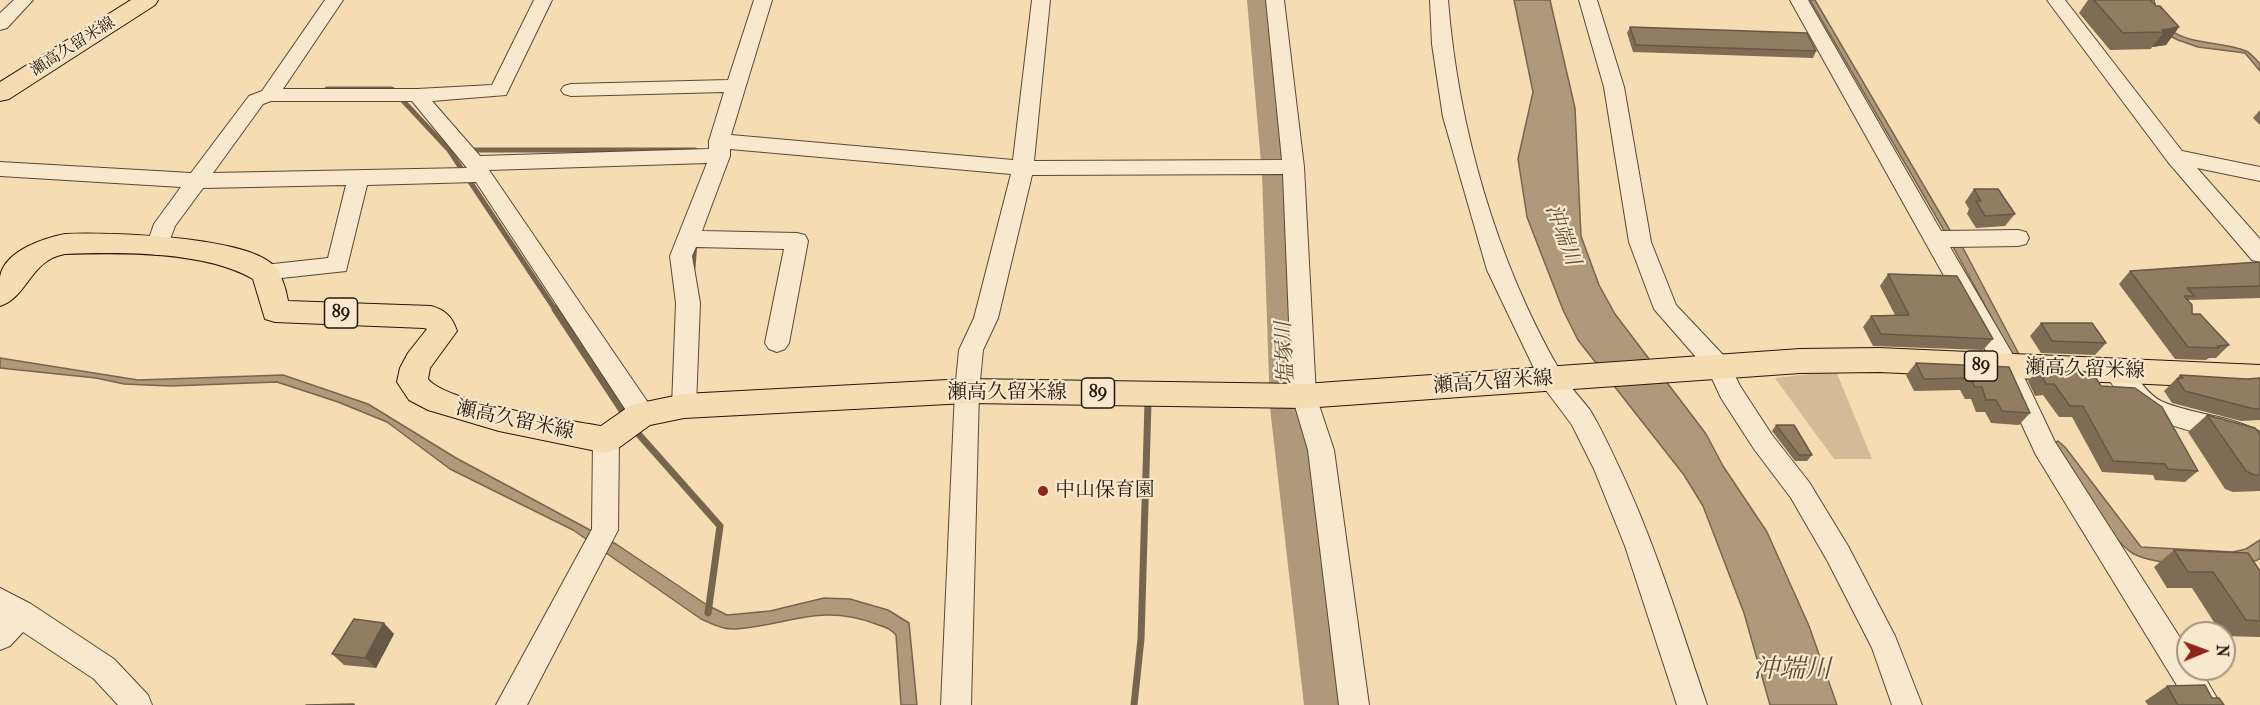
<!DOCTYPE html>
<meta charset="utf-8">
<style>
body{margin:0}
#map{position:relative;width:2260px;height:705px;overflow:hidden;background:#f5dcb2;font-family:"IM FELL French Canon",serif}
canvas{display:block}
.north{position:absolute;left:2176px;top:621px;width:60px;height:60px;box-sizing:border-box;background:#f8e8cd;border:2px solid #a49480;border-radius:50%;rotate:89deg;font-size:16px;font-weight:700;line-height:24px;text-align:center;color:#26170c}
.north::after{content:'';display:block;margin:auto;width:21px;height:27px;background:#8f2418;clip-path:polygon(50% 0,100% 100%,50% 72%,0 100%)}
</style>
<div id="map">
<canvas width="2260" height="705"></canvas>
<div class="north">N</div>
</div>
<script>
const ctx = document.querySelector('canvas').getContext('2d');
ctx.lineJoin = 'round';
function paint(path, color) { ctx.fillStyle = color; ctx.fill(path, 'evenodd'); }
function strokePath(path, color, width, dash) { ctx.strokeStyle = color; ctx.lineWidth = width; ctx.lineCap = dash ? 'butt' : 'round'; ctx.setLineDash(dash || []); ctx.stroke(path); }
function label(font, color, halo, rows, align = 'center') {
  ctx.font = font + ' "IM FELL French Canon","Noto Serif JP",serif'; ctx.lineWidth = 4.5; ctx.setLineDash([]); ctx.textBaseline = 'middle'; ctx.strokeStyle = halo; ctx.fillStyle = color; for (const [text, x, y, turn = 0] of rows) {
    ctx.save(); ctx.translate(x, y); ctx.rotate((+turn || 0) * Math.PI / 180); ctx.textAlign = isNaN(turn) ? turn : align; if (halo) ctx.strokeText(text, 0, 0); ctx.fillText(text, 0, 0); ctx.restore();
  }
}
const green = new Path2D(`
 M1836 371 1872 459H1834L1775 378Z`);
const water = new Path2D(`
 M1514 0H1550L1575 108 1581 236 1599 285 1615 314 1706 434 1723 466 1767 532 1809 626 1837 705H1770L1744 613 1703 506 1684 475 1578 340 1563 310 1527 217 1518 159 1533 92Z
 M1810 0H1815L1951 232H1945Z
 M2139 0H2154C2164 51 2212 37 2246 51 2252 54 2255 59 2260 64V71L2245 53 2198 47 2178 40 2166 34Z
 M1952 245 1962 246 2022 360 2014 358Z
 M0 358 138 380 283 375 368 404 456 458 616 544 707 605 727 615 770 611 824 598 850 599 888 610 909 623 917 705H901L896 635C890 628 884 627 876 624 820 603 790 625 736 629 723 630 713 624 701 619L573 530 450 469 387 422 338 402 277 382 171 386 124 384 96 378 0 368Z
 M2058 441 2065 447 2141 547 2233 552 2246 549 2260 540V559L2252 562C2218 563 2165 569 2134 554 2111 542 2069 469 2053 444Z`);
const streamFar1 = new Path2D(`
 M327 89H392L449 150 556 311
 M468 150H695
 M693 268 695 243`);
const stream = new Path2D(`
 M555 309 627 418
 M634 429 720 526 708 613
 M1134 705 1141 639 1148 403H1145`);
const river = new Path2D(`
 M1247 0H1275L1294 174 1308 408 1350 705H1304L1270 408 1262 174Z`);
const minor = new Path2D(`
 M14 0H33L7 28 0 30V13Z
 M325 0H343L283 89H417L492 85 534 0H552L506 95 432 101 480 156 709 149V141L724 92 571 96 564 94 561 90 564 86 571 84 728 80 754 0H772L731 135 1013 160 1032 0H1050L1034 161 1282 160 1266 0H1284L1304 167 1316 396 1334 450 1369 705H1339L1308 450 1292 396 1283 174 1032 175 998 318 983 350 979 391 971 705H941L955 391 959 350 974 318 1011 174 730 149V156L702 231 797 233 805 235 808 241 789 343 785 349 777 352 769 349 765 343 784 249 696 247 692 256 700 303 696 406 693 413 684 416 675 413 672 406 676 303 670 256 707 163 489 170 651 407 654 414 651 421 642 424 633 421 476 182 367 185 346 271 263 280 255 278 252 272 255 266 328 258 346 185 203 188 175 226 165 253 157 255 149 253 146 247 154 224 181 187 0 176V162L191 173 249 96 262 91ZM271 101H412L467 168 213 173 263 104Z
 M1430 0H1448C1458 127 1496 260 1560 371 1568 385 1580 397 1590 410 1601 428 1610 448 1619 467 1655 543 1680 625 1707 705H1677L1625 546 1594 469 1572 425 1542 385 1487 270 1443 117 1432 44Z
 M1579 0H1597L1624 87 1651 242 1676 305 1727 359 1740 386 1772 435 1809 482 1848 546 1895 636 1922 705H1892L1872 648 1828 562 1791 498 1754 449 1721 398 1709 372 1654 309 1629 242 1604 87Z
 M1790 0H1808L1941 231 2018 230 2026 232 2029 238 2026 244 2018 246 1950 247 2016 360 2055 442 2188 650V669H2200L2221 705H2189L2036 455 1996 369Z
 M2047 0H2065L2182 151 2260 167V181L2197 168 2260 239V262L2252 260 2168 162Z
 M2116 362C2135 368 2143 392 2161 401 2192 415 2231 415 2260 432V455C2251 452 2244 446 2235 443 2183 427 2132 424 2104 371L2107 364Z
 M606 430 615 433 619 440 618 530 527 705H496L592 529 593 440 597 433Z
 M0 588 31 604 114 659 148 695 152 705H118L94 679 23 632 10 646 0 650Z`);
const major = new Path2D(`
 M131 0H158L155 5 9 99 0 101V82Z
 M65 234C106 232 247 236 274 266 282 275 286 289 288 301L431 306C445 310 452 316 457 331L430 368 428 379C447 403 567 420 601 426L631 405 684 394 967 379 1304 384 1800 349 1879 348 2260 365V389L1879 372 1800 373 1304 408 967 403 684 418 650 425 617 449 606 453 499 431 428 410 409 400 397 382 400 368 408 353 427 329 424 328 275 322 265 319 253 279C204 251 121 252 65 254 30 260 28 297 0 306 0 296 0 286 0 277 4 251 44 238 65 234Z`);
const wall = new Path2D(`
 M2088 0H2150L2179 27 2166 45 2152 47 2151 49 2110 50 2079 13Z
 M1630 27 1816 51 1813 58 1633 52 1627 33Z
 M2260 110V125L2253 118Z
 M1974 189 2015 214 2005 226 1976 228 1967 214 1969 209 1965 202Z
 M2260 263V298L2189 300V301L2192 314 2229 345 2216 358H2209L2206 360 2175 359 2119 284 2130 271Z
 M1888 274 1993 339 1983 350 1873 346 1863 327 1871 316 1895 315 1880 286Z
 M2041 323 2106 343 2095 355 2041 353 2030 336Z
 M1916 363 2009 367 2030 413 2019 425 1991 423 1985 412H1976L1971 399H1965L1960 390 1914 391 1906 375Z
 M2039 369 2101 386 2198 471 2185 482 2155 480 2153 475 2102 472 2072 417H2059L2043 395 2035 396 2028 381Z
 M2180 375 2246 379 2260 378V420L2241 421 2172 403 2164 391Z
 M2207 415 2260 434V491L2233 492 2225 489 2188 432Z
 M1776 425 1812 455 1807 461H1795L1772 431Z
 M2174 550 2260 571V637L2224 636V633H2221L2192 588H2167L2154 567Z
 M394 634 376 668 344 665 332 654Z
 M2167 686 2212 698 2224 705H2148L2145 701Z`);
const shadedWall = new Path2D(`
 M2179 27 2166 45 2152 47 2164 32 2162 30Z
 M384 623 394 634 376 668 365 658Z`);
const building = new Path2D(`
 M2094 0H2150L2156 6H2160L2179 27 2162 30 2164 32 2123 33Z
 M1630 27 1807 33 1816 51 1636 45Z
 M1974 189H1998L2015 214 1985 216 1976 201H1981Z
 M2259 262 2260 263V286L2187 288 2194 296H2184L2192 305V314H2200L2229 345 2217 346 2219 348 2188 347 2130 271Z
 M1888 274 1957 276 1993 339 1881 334 1871 316 1909 315Z
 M2041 323H2092L2106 343 2052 341Z
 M1916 363 2009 367 2030 413 2002 411 1996 400H1986L1982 387H1975L1970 378 1924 379Z
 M2039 369 2092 372 2101 386 2135 388 2162 407 2198 471 2168 469 2165 464 2113 461 2083 406H2070L2054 384H2046Z
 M2180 375 2246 379 2260 378V409H2254L2185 391 2177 379 2183 378Z
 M2207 415 2255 428 2260 434V475H2254L2246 471Z
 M1776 425H1794L1812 455H1799Z
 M2174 550 2248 553 2260 571V621L2246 620 2213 572H2188Z
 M354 619 384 623 365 658 332 654Z
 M2205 685 2212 698H2219L2224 705H2178L2167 686Z
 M354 704V705H306Z`);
const markers = [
 [1043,491,6,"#8f2418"]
];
const farStreetnames = [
 ["瀬高久留米線",73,47,-32]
];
const shields = [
 [341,313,33],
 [1981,366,33],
 [1098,393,33]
];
const shieldNames = [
 ["89",341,313],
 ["89",1981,366],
 ["89",1098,393]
];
const streetNames = [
 ["瀬高久留米線",2085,370,2],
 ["瀬高久留米線",1493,383,-4],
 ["瀬高久留米線",1007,393],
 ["瀬高久留米線",515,421,12]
];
const poiNames = [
 ["中山保育園",1055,491]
];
const waterNames = [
 ["沖端川",1562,235,70],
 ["塩塚川",1286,353,-93]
];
const nearWaternames = [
 ["沖端川",1792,671]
];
paint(green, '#d2bb96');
paint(water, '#af997a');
strokePath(water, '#78654e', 1.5);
strokePath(streamFar1, '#78654e', 5);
strokePath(stream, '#78654e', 7);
paint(river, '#af997a');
strokePath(minor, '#5a4836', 2);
strokePath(major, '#26170c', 2);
paint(minor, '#f8e8cd');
paint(major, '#f5dcb2');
paint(wall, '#7e6c54');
paint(shadedWall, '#665845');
paint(building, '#927d62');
strokePath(building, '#665845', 1.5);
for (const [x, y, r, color] of markers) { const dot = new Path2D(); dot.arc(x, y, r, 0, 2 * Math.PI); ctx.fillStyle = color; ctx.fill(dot); strokePath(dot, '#f8e8cd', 2); }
label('16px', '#26170c', '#f8e8cd', farStreetnames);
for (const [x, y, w] of shields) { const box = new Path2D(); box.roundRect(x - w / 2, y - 15, w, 30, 4.5); ctx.fillStyle = '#f8e8cd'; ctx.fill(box); strokePath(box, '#26170c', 1.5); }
label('bold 18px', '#26170c', null, shieldNames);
label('20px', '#26170c', '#f8e8cd', streetNames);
label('20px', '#26170c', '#f8e8cd', poiNames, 'left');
label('italic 21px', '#5d4b38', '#f8e8cd', waterNames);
label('italic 26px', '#5d4b38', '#f8e8cd', nearWaternames);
</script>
